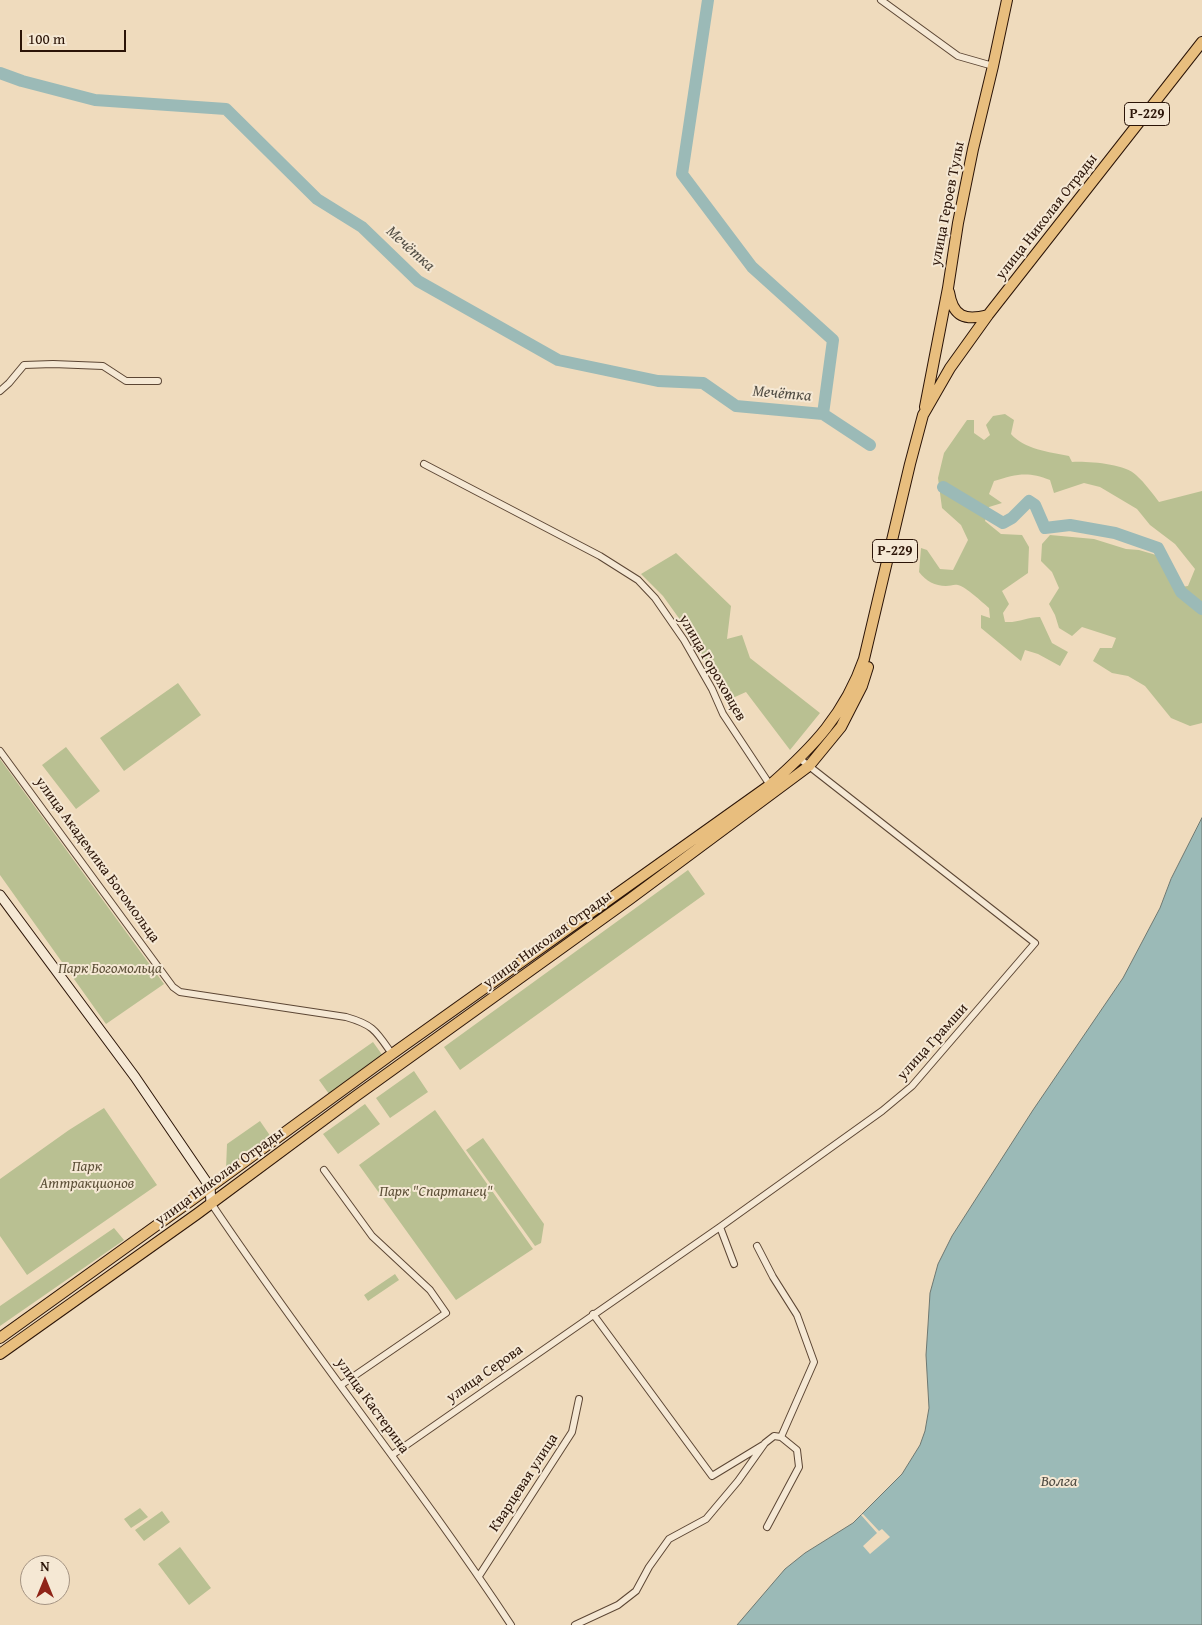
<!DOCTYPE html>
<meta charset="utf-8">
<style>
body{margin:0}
#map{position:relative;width:1202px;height:1625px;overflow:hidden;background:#efdbbd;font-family:"Gentium Book Plus",serif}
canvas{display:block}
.north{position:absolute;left:20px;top:1555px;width:50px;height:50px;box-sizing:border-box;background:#f5e8d4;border:1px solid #a49382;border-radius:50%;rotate:0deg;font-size:14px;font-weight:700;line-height:20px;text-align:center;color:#2b1407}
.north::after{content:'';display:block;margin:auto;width:18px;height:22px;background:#8f2418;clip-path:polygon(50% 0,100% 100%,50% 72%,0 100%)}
.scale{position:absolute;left:20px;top:30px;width:106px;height:22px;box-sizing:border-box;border:2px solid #2b1407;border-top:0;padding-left:6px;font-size:15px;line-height:18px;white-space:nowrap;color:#2b1407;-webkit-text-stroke:4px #f5e8d4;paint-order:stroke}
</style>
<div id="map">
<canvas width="1202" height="1625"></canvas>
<div class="north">N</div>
<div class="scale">100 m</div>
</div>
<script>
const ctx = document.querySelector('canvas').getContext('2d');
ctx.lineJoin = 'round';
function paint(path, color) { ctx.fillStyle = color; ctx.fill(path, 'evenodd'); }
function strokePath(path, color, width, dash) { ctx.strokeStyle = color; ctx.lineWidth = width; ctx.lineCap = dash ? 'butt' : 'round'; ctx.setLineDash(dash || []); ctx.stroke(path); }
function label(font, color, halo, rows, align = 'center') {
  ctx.font = font + ' "Gentium Book Plus",serif'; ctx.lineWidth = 4; ctx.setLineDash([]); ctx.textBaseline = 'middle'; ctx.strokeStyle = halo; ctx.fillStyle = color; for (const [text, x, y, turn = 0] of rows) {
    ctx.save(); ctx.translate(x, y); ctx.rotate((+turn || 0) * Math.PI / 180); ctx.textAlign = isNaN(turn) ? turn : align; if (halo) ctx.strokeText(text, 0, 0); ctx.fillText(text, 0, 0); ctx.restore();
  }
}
const green = new Path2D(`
 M1005 414 1014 420 1011 434C1024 449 1049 452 1069 456L1072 462C1088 461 1125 464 1136 475 1145 483 1152 493 1159 502L1202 491V723L1190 726 1171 718 1145 686 1128 676 1112 673 1093 661 1100 648H1112L1116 638 1082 627 1072 636 1059 628 1055 615 1049 604 1059 588 1052 572 1041 561 1042 544 1050 535 1094 539 1126 549 1139 550 1156 555 1166 570 1174 588 1188 586 1195 569 1175 544 1150 525 1137 509 1100 487 1084 483 1054 493 1050 480C1028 471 1016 474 994 481L989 494 1002 503 989 507 985 521 1001 534 1022 535 1029 547 1028 573 1002 591 1009 604 1003 613 1005 622C1018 623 1028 617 1040 617L1052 643 1068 652 1060 666 1038 654 1025 650 1021 661 981 628V615L990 618 989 608C982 602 966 587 958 585 954 584 950 586 946 586 935 586 926 581 919 572L921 548 927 550 940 569 953 570 968 540 961 525 942 508 938 478 944 453 967 420H974V433L984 440 990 435 986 425 993 416Z
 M676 553 731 606 727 639 742 635 750 658 820 713 790 750 746 692 726 701 691 635 663 596 641 574Z
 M178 683 201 715 124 771 100 738Z
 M66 747 100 791 76 809 42 765Z
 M0 759 164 984 106 1024 0 875Z
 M688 870 705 894 460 1070 444 1047Z
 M373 1042 383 1056 329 1094 319 1080Z
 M414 1071 428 1092 390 1118 376 1098Z
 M365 1104 380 1124 338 1154 323 1134Z
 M104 1108 157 1185 27 1275 0 1236V1179L69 1130Z
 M435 1110 533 1249 456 1300 359 1165Z
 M260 1121 271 1137 226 1169 227 1144Z
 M483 1138 544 1224 541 1243 535 1246 466 1150Z
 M114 1228 124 1240 0 1326V1306Z
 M395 1274 399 1280 368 1301 364 1295Z
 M140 1508 148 1517 131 1528 124 1519Z
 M162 1511 170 1522 144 1541 135 1530Z
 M180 1547 211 1588 189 1605 158 1564Z`);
const water = new Path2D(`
 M1202 818V1625H737L785 1569 805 1553 853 1523 902 1474 920 1445 925 1431 929 1408 926 1355 928 1325 930 1293 938 1264 952 1236 1033 1110 1123 978 1160 908 1171 879Z`);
const pier = new Path2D(`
 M863 1514 879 1531 882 1529 890 1537 870 1554 863 1546 877 1533 861 1515Z`);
const river = new Path2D(`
 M708 0 682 174 752 267 833 340 823 414
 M0 73 22 81 95 100 226 109 317 199 362 227 418 281 558 360 658 381 703 383 736 406 823 414 870 445
 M943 487 1003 523 1012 518 1029 501 1035 505 1045 528 1070 525 1115 533 1158 548 1181 592 1202 609`);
const street = new Path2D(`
 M881 0 958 56 993 66
 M0 391 9 383 24 365 53 364 103 366 126 381H158
 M424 464 600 556 638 580 655 598 684 640 712 689 723 714 770 785
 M0 751 173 987 180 992 346 1017C374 1025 376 1031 392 1054
 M324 1170 372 1236 430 1290 446 1313 341 1385
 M211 1203C307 1347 416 1481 511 1625
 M720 1227 734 1264
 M757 1246 773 1277 797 1315 814 1362 781 1437
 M593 1314 712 1476 763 1445
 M392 1455 720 1227 882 1111 912 1086 1035 943 800 759
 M479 1576 572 1432 579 1399
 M575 1625 618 1605 636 1591 649 1567 669 1539 706 1519 738 1481 765 1443 774 1436 781 1437 797 1450 799 1467 767 1527`);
const secondary = new Path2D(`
 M0 895 135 1077 210 1187 211 1203`);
const primary = new Path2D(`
 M949 292C953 317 965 321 988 315
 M925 407 948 288 958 223 973 149 993 66 1007 0
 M0 1338 210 1187 392 1054 770 785C813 747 845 714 864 659L910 464 923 415 950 368 988 315 1202 42
 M0 1354 197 1214 356 1096 630 899 809 766 841 727 862 686 868 667`);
const shields = [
 [1147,114,45],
 [895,551,45]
];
const shieldNames = [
 ["Р-229",1147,114],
 ["Р-229",895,551]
];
const streetNames = [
 ["улица Героев Тулы",948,204,-79],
 ["улица Николая Отрады",1047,217,-52],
 ["улица Гороховцев",712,668,60],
 ["улица Академика Богомольца",97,860,54],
 ["улица Николая Отрады",548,940,-36],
 ["улица Грамши",933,1042,-48],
 ["улица Николая Отрады",220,1177,-36],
 ["улица Серова",485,1374,-35],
 ["улица Кастерина",372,1406,54],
 ["Кварцевая улица",524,1483,-57]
];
const parkNames = [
 ["Парк Богомольца",110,969],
 ["Парк",87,1167],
 ["Аттракционов",87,1184],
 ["Парк \"Спартанец\"",436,1192]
];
const waterNames = [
 ["Мечётка",410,249,42],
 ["Мечётка",782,394,5],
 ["Волга",1059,1482]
];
paint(green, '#b9c092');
paint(water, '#9bbab7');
strokePath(water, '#6e7871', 1);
paint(pier, '#efdbbd');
strokePath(river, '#9bbab7', 12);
strokePath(street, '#5c4634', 8);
strokePath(secondary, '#2b1407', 11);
strokePath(primary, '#2b1407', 12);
strokePath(street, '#f5e8d4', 6);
strokePath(secondary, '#f5e8d4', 9);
strokePath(primary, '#e8be7e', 10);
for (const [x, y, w] of shields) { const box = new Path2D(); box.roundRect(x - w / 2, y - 11.5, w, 23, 4); ctx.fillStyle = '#f5e8d4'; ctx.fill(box); strokePath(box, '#2b1407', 1); }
label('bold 14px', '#2b1407', null, shieldNames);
label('15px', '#2b1407', '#f5e8d4', streetNames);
label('italic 15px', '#5d5038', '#f5e8d4', parkNames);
label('italic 16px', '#524e45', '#f5e8d4', waterNames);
</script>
